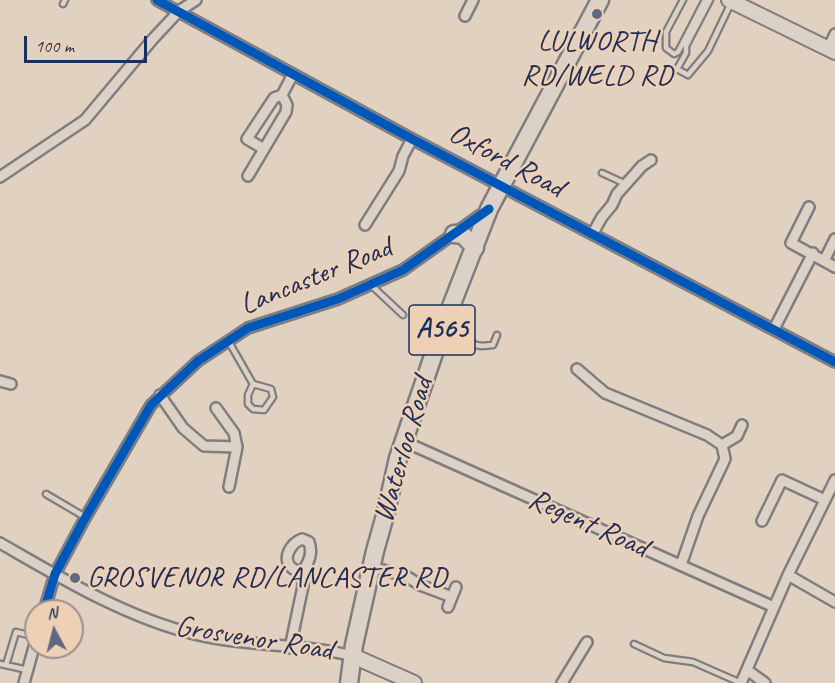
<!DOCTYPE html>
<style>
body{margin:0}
#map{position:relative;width:835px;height:683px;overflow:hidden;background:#e1d1c1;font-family:Caveat,sans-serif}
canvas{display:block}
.north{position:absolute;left:24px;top:599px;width:60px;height:60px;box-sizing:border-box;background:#eed0b4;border:2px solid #9a9092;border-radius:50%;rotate:353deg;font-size:16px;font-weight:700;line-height:24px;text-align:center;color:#1b2f5e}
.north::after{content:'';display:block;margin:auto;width:21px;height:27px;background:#606881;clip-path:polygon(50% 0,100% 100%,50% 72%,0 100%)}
.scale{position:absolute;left:24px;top:36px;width:123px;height:27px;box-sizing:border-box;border:3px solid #1b2f5e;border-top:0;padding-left:8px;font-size:18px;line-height:21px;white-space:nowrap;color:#1b2f5e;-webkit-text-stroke:4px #eed0b4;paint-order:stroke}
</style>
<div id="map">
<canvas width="835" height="683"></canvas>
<div class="north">N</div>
<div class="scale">100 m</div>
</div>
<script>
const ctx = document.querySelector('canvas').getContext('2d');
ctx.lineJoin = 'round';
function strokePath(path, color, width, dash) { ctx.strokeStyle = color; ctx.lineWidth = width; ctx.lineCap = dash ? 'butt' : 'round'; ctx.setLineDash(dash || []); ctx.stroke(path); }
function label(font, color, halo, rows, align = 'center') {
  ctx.font = font + ' Caveat,sans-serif'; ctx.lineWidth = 5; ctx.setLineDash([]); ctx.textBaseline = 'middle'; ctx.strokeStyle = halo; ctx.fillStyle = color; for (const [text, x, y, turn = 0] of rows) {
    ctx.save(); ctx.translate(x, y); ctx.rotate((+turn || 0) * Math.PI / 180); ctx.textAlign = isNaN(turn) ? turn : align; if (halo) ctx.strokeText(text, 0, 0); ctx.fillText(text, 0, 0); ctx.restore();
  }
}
const lane = new Path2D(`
 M683 0 666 32V48L674 54 678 52 705 0
 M710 0 686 46V53L677 69 688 75 708 51 731 3
 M63 4 65 0
 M602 173 626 184
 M371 285 403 315
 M445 328 476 345 482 346 493 345 497 335
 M229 342 253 384
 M253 384 271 389 273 397 264 410 253 409 248 404V395Z
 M46 494 85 517
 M634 644 664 658 693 662 741 683
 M0 664 28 670
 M6 665 16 632 36 637`);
const street = new Path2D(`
 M157 0 412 139 835 362
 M465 16 473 0
 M828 49 835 34
 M264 149 247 139 274 98 282 95
 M248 176 286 112 287 105 282 95 293 74
 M0 177 85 120 152 40 179 11 196 0
 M809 207 791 243 835 267
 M365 225 399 171 403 156 412 139
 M593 233 602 217 612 205 617 194 642 166 651 160
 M825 259 835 239
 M774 329 813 253
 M577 369 605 393 707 435 722 445 725 459 698 516 681 565
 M0 381 11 384
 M160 395 183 428 204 446 237 447
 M216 408 234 433 237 447 229 487
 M403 441 774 607
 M722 445 737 436 742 425
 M762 521 782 480 825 500
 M0 543C61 578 125 617 194 634 246 647 301 643 353 656
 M371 567 406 576 420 585 452 597
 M788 575 835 602
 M448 607 456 587
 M44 611 55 574 84 520 151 405 198 361 248 328 338 299 403 270 486 211
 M290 648 303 586 302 572C298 571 294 570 292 568 281 559 291 543 302 539L309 542C313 554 309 562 302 572
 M747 670 765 683
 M24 683 36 640
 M562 683 587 642
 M741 683 788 575 835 480`);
const secondary = new Path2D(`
 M729 0 835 52
 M353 656 414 683`);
const highway = new Path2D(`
 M454 234 463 235 475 248
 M349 683 354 645 375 551 386 512 398 458 443 327 489 209 600 0`);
const cycleway = new Path2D(`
 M157 0 412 139 835 362
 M44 611 55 574 84 520 151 405 198 361 248 328 338 299 403 270 489 209`);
const markers = [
 [597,14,6,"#606881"],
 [75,578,6,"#606881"]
];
const shields = [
 [442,330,66]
];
const shieldNames = [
 ["A565",442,330]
];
const poiNames = [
 ["LULWORTH",597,42],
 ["RD/WELD RD",597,76],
 ["GROSVENOR RD/LANCASTER RD",87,578,"left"]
];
const streetNames = [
 ["Oxford Road",506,161,28],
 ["Lancaster Road",316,277,-22],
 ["Waterloo Road",404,450,-74],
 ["Regent Road",588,524,24],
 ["Grosvenor Road",254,639,9]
];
strokePath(lane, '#807d7e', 9);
strokePath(street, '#807d7e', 14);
strokePath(secondary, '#807d7e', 18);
strokePath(highway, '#807d7e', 21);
strokePath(lane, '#dcd1c6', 4.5);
strokePath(street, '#dcd1c6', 9);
strokePath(secondary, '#dcd1c6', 14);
strokePath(highway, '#dcd1c6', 16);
strokePath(cycleway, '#0057b8', 9);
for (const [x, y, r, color] of markers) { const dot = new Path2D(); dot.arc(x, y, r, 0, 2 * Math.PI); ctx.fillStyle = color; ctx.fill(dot); strokePath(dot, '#eed0b4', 2); }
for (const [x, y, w] of shields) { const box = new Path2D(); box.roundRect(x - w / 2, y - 25, w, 50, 4.5); ctx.fillStyle = '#eed0b4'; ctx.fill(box); strokePath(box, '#1b2f5e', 1.5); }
label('bold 28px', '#1b2f5e', null, shieldNames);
label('30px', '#1b2f5e', '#eed0b4', poiNames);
label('30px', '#1b2f5e', '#eed0b4', streetNames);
</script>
